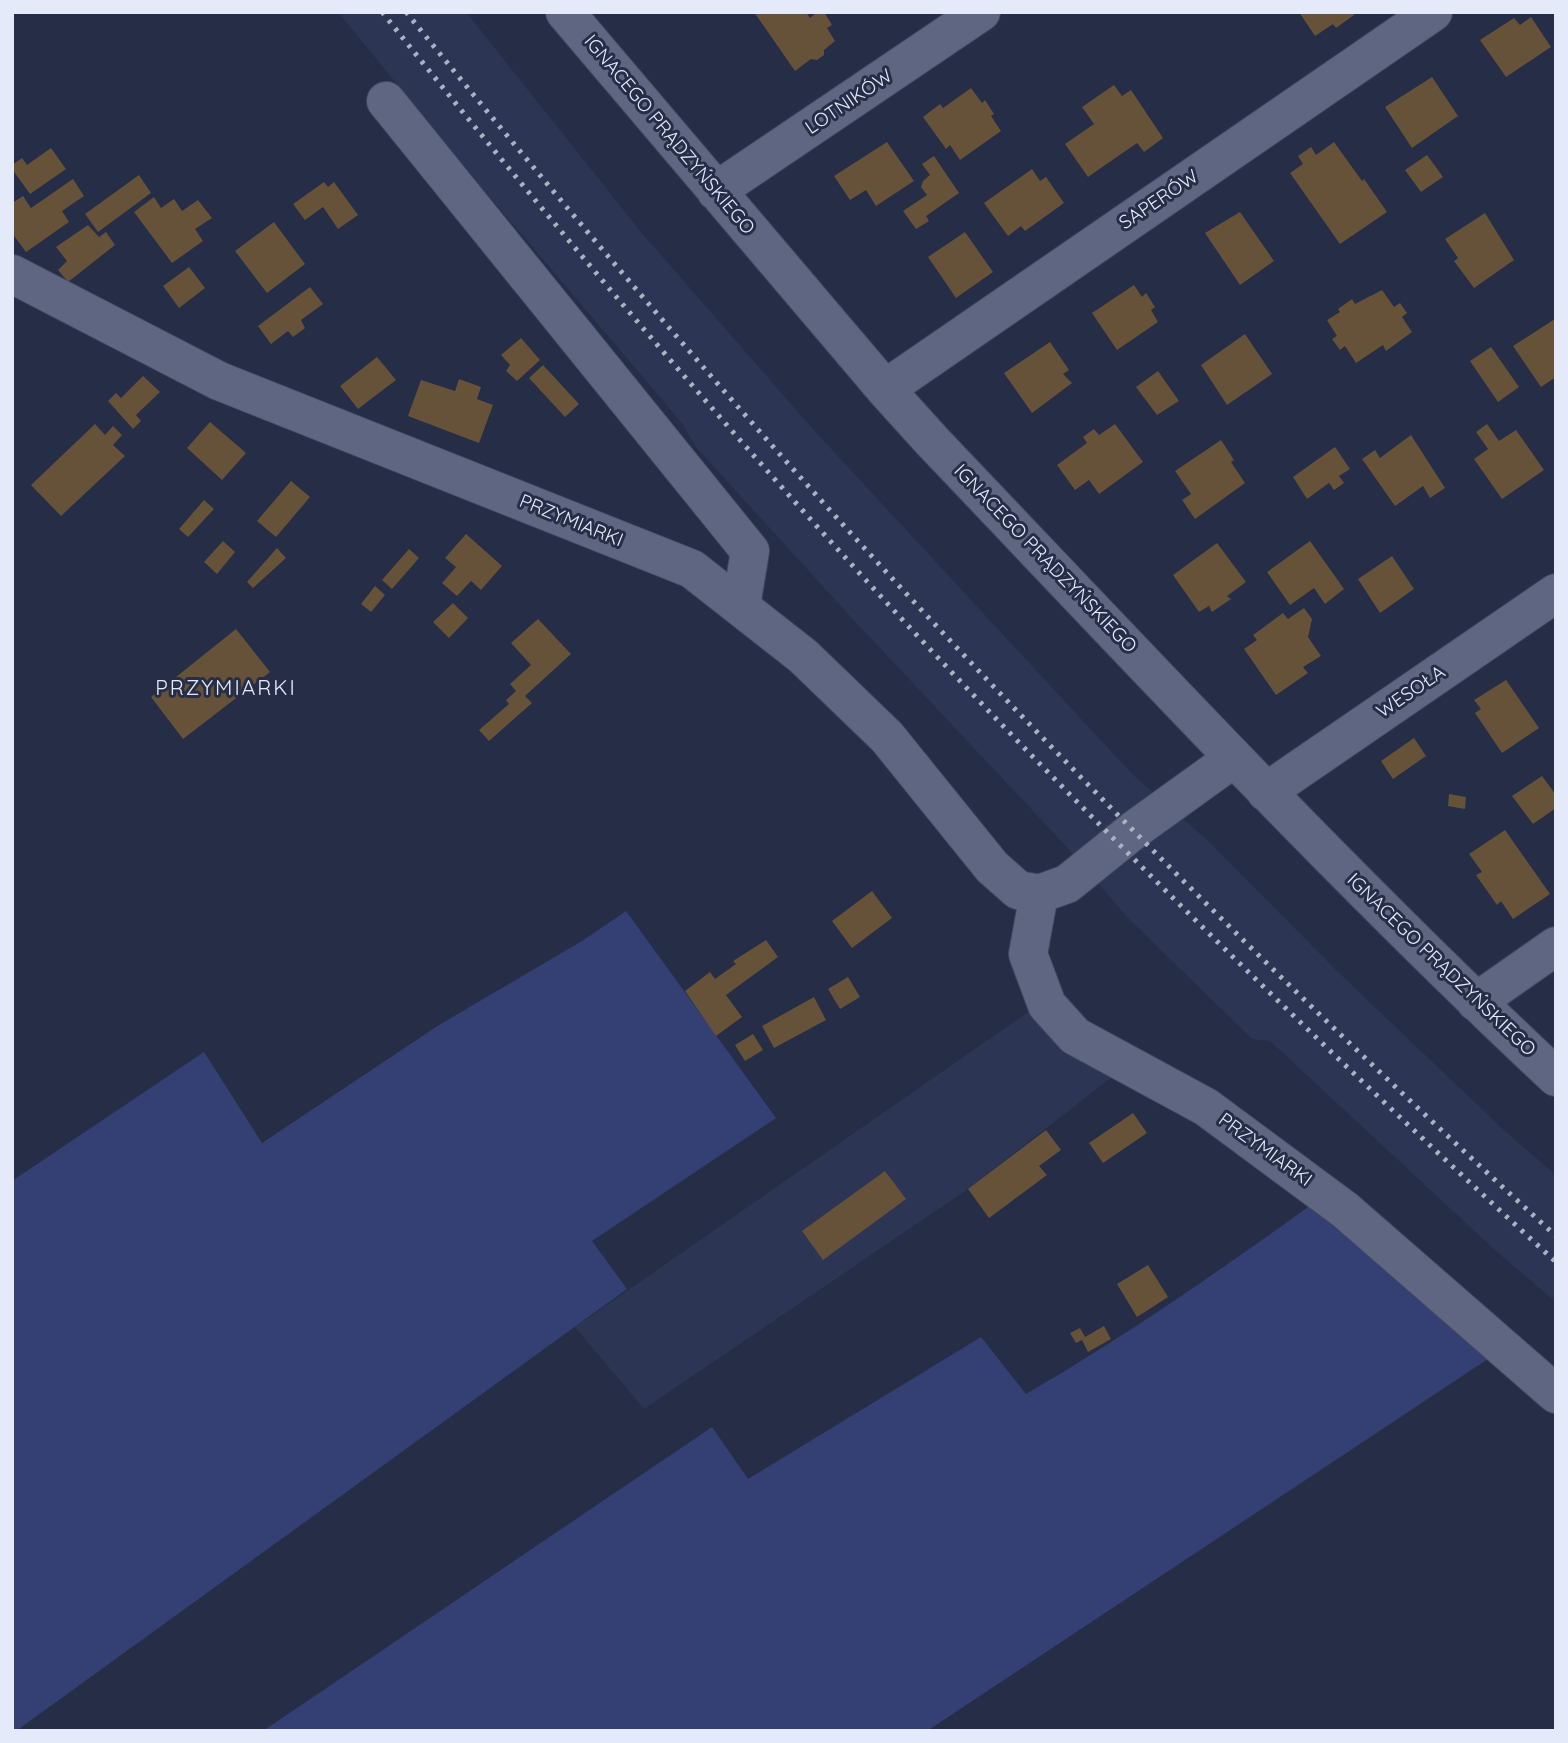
<!DOCTYPE html>
<meta charset="utf-8">
<style>
body{margin:0}
#map{position:relative;width:1568px;height:1743px;overflow:hidden;background:#262d46;font-family:Quicksand,sans-serif}
canvas{display:block}
.frame{position:absolute;inset:0;border:14px solid #e5eafa;pointer-events:none}
</style>
<div id="map">
<canvas width="1568" height="1743"></canvas>
<div class="frame"></div>
</div>
<script>
const ctx = document.querySelector('canvas').getContext('2d');
ctx.lineJoin = 'round';
function paint(path, color) { ctx.fillStyle = color; ctx.fill(path, 'evenodd'); }
function strokePath(path, color, width, dash) { ctx.strokeStyle = color; ctx.lineWidth = width; ctx.lineCap = dash ? 'butt' : 'round'; ctx.setLineDash(dash || []); ctx.stroke(path); }
function label(font, color, halo, rows, align = 'center') {
  ctx.font = font + ' Quicksand,sans-serif'; ctx.lineWidth = 6; ctx.setLineDash([]); ctx.textBaseline = 'middle'; ctx.strokeStyle = halo; ctx.fillStyle = color; for (const [text, x, y, turn = 0] of rows) {
    ctx.save(); ctx.translate(x, y); ctx.rotate((+turn || 0) * Math.PI / 180); ctx.textAlign = isNaN(turn) ? turn : align; if (halo) ctx.strokeText(text, 0, 0); ctx.fillText(text, 0, 0); ctx.restore();
  }
}
const built = new Path2D(`
 M338 12H466L641 232 811 427 1133 775 1207 840 1340 974 1506 1132 1556 1175V1302L1497 1252 1270 1041 1252 1039 1128 918 1063 843 849 615 695 446 682 423 472 176Z
 M1031 1010 1116 1074 968 1189 644 1409 575 1327Z`);
const green = new Path2D(`
 M626 911 776 1118 592 1241 627 1289 16 1731H12V1181L204 1052 262 1143 439 1025 582 941Z
 M1315 1202 1494 1355 927 1731H263L712 1427 748 1479 981 1337 1026 1394C1126 1336 1221 1270 1315 1202Z`);
const building = new Path2D(`
 M754 12H806L810 18 817 12H824L832 25 827 28 835 41 824 50V55L817 60 811 59 795 71Z
 M1299 12H1352L1354 15 1336 28 1333 24 1315 36Z
 M1531 17 1551 47 1506 77 1480 40 1514 18 1520 25Z
 M1432 77 1458 116 1412 148 1385 107Z
 M1114 85 1122 96 1131 90 1163 138 1144 152 1137 143 1088 177 1065 144 1094 124 1082 107Z
 M971 88 982 103 985 100 994 114 991 116 1001 131 960 160 950 145 946 149 923 117 940 104 943 108Z
 M887 142 914 181 876 206 866 190 850 200 834 176Z
 M1334 142 1362 181 1364 179 1387 212 1340 244 1290 173 1303 164 1298 156 1311 147 1316 155Z
 M51 148 66 169 30 194 12 169V165L22 158 27 165Z
 M1427 155 1443 177 1421 192 1405 170Z
 M934 156 959 193 926 216 929 221 916 229 903 211 927 195 921 187 923 181 930 175 922 164Z
 M1032 169 1040 181 1046 177 1064 203 1025 231 1021 226 1008 236 984 203Z
 M139 175 151 193 98 232 85 214Z
 M73 179 84 196 62 211 69 222 26 252 12 233V203L23 196 31 208Z
 M324 182 328 187 334 182 358 215 338 229 323 207 305 220 293 204Z
 M154 197 161 208 174 199 182 211 198 200 212 218 195 229 203 241 172 263 134 212Z
 M1240 212 1274 261 1240 285 1205 233Z
 M1485 213 1514 260 1474 288 1454 261 1458 258 1445 239Z
 M274 222 305 264 267 293 235 251Z
 M88 225 99 237 106 232 115 245 68 282 58 270 67 261 56 247Z
 M965 232 993 272 956 298 928 257Z
 M189 267 205 288 179 308 163 286Z
 M1134 285 1142 297 1146 293 1155 307 1151 310 1158 322 1117 350 1092 313Z
 M310 287 323 304 301 320 305 328 293 337 288 331 271 344 258 326Z
 M1382 290 1394 307 1400 303 1407 313 1402 317 1412 332 1386 351 1383 345 1356 363 1345 346 1340 350 1332 339 1337 336 1327 320 1340 312 1338 309 1352 299 1355 304Z
 M1555 319 1556 377 1541 387 1513 346Z
 M1245 334 1272 374 1227 405 1201 365Z
 M521 338 540 360 517 381 506 371 510 365 501 355Z
 M1050 342 1069 370 1063 374 1072 383 1032 413 1004 373Z
 M1491 347 1519 387 1498 402 1470 361Z
 M377 357 396 380 358 409 340 386Z
 M543 365 579 404 565 417 529 378Z
 M1158 371 1179 401 1157 415 1136 387Z
 M143 376 160 392 136 415 141 421 133 429 108 401 116 393 121 398Z
 M459 379 481 387 477 399 493 405 479 443 408 416 421 380 455 391Z
 M210 422 246 453 222 480 187 448Z
 M95 424 105 435 113 426 122 435 113 445 125 456 61 516 31 485Z
 M1115 424 1143 462 1099 494 1089 480 1075 490 1057 465 1087 443 1083 437 1094 429 1099 435Z
 M1487 424 1499 441 1516 430 1544 470 1502 499 1474 459 1488 449 1476 432Z
 M1411 435 1445 488 1430 498 1423 486 1395 506 1362 459 1375 450 1380 458Z
 M1221 440 1234 460 1231 462 1245 483 1195 519 1182 500 1191 494 1175 471Z
 M1335 447 1350 469 1339 476 1344 483 1334 490 1329 483 1307 499 1293 477Z
 M291 481 310 497 276 537 257 521Z
 M204 500 214 509 188 537 179 529Z
 M466 534 502 566 481 590 471 581 457 596 442 583 456 567 445 558Z
 M223 541 235 552 217 574 204 562Z
 M1310 541 1344 589 1325 604 1314 588 1290 605 1267 572Z
 M1217 543 1246 582 1227 596 1231 599 1212 612 1209 606 1199 612 1173 575Z
 M277 548 286 558 253 588 247 582Z
 M409 549 419 558 392 589 382 580Z
 M1392 556 1414 589 1380 613 1358 579Z
 M375 586 385 595 371 612 361 604Z
 M453 603 468 618 449 638 433 622Z
 M1304 608 1312 619 1308 637 1321 656 1303 667 1308 673 1276 695 1244 649 1257 640 1253 635 1283 613 1288 619Z
 M538 619 571 654 525 696 532 703 489 741 479 730 509 704 506 700 516 691 510 684 531 665 511 643Z
 M236 629 270 672 183 739 151 697Z
 M1506 680 1539 728 1502 753 1475 713 1481 709 1474 700Z
 M1414 738 1426 756 1393 779 1381 761Z
 M1542 776 1556 795V808L1533 824 1512 796Z
 M1449 794 1466 797 1465 809 1448 806Z
 M1505 830 1550 894 1513 919 1501 901 1497 905 1476 875 1482 872 1469 854Z
 M872 891 892 918 852 948 832 921Z
 M766 940 778 957 726 995 742 1017 716 1036 685 991 710 972 715 979 736 964 733 961Z
 M848 977 860 997 840 1009 828 989Z
 M814 997 826 1020 774 1048 762 1026Z
 M753 1034 763 1050 745 1061 735 1045Z
 M1133 1113 1147 1133 1103 1163 1089 1143Z
 M1046 1130 1061 1150 1039 1166 1047 1175 989 1218 968 1189Z
 M885 1171 906 1199 823 1260 802 1231Z
 M1148 1265 1168 1297 1137 1317 1117 1284Z
 M1104 1326 1111 1339 1088 1352 1082 1340 1076 1343 1070 1333 1080 1328 1085 1337Z`);
const minor = new Path2D(`
 M565 12 885 389 932 441C1137 656 1339 874 1556 1077
 M386 101 750 551 741 606
 M716 191 981 12
 M12 274 219 381 692 569 803 656 887 737 992 867 1018 890 1039 894 1067 884 1134 830 1234 758
 M885 389 1433 12
 M1266 792 1556 593
 M1039 894 1028 954 1047 1005 1075 1036 1206 1107 1345 1210 1556 1394
 M1476 1002 1556 946`);
const rail = new Path2D(`
 M382 12C590 272 808 527 1041 765 1208 936 1380 1101 1556 1262
 M406 12C555 196 708 377 867 551 1086 790 1317 1018 1556 1236`);
const streetNames = [
 ["LOTNIKÓW",849,102,-34],
 ["IGNACEGO PRĄDZYŃSKIEGO",669,135,50],
 ["SAPERÓW",1159,200,-34],
 ["PRZYMIARKI",571,521,22],
 ["IGNACEGO PRĄDZYŃSKIEGO",1045,559,46],
 ["WESOŁA",1411,692,-34],
 ["IGNACEGO PRĄDZYŃSKIEGO",1441,965,44],
 ["PRZYMIARKI",1265,1150,36]
];
const neighbourhoodNames = [
 ["PRZYMIARKI",226,689]
];
paint(built, '#2d3554');
paint(green, '#344074');
paint(building, '#665239');
strokePath(minor, '#43485d', 40);
strokePath(minor, '#5e6682', 38);
strokePath(rail, '#acb1c4', 5, [3.5, 7]);
label('19px', '#e5eafa', '#262d46', streetNames);
ctx.letterSpacing = '2px';
label('21px', '#e5eafa', '#262d46', neighbourhoodNames);
ctx.letterSpacing = '0px';
</script>
